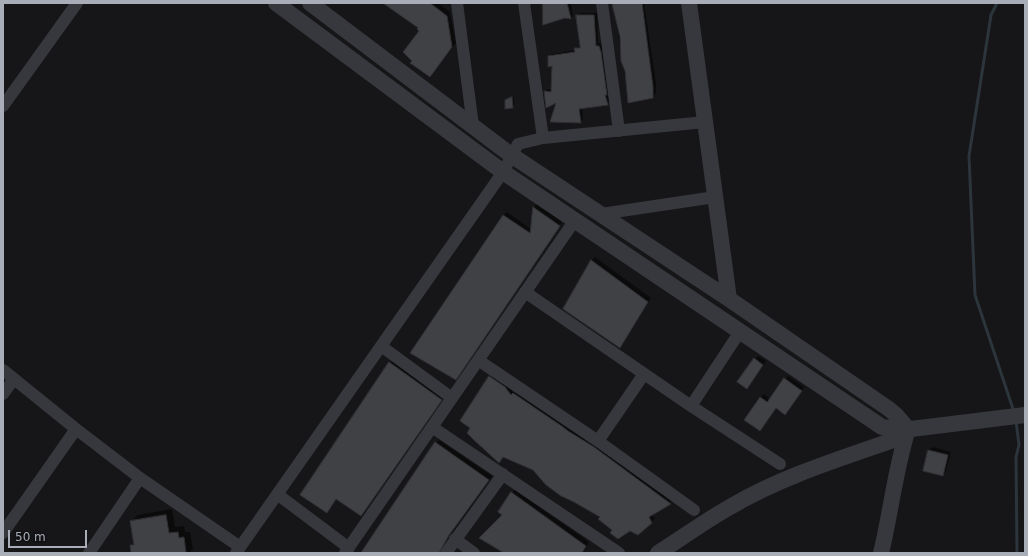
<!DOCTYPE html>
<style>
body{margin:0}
#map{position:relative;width:1028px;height:556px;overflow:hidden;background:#161618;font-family:"DejaVu Sans",sans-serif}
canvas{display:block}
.frame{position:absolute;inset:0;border:4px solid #a8adb8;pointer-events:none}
.scale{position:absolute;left:8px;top:530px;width:79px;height:18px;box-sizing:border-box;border:2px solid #a8adb8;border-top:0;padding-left:5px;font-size:12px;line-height:14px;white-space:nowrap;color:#a8adb8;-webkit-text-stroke:3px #111113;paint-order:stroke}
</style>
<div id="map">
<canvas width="1028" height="556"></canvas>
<div class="frame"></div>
<div class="scale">50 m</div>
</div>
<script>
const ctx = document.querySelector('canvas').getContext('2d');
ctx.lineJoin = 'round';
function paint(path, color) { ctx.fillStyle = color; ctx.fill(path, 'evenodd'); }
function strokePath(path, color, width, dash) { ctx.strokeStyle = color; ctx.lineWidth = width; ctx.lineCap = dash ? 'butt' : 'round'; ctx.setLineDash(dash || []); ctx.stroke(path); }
const shadow = new Path2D(`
 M386 3H438L450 12 456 43 430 76 419 28Z
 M544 3H571L573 15 571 18Z
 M613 3H644L656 83V93L652 97 629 102Z
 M580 13H597L598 43H602L609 91 607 93 610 101 607 104 582 108 583 119 580 122 545 92 548 89H552L553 65 549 57 552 54 576 50 580 46 577 15Z
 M514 98V105L506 108V101Z
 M537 204 562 222 459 375 411 353 503 215 507 212 531 229 534 207Z
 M595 257 651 298 620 347 592 260Z
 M758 356 766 361 750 384 755 359Z
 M393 359 444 396 361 515 336 499 330 508 301 494Z
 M492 374 507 384 514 393 517 390 673 500 652 515 655 519 637 534 630 530H613L601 517 534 470 504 456 499 461 490 377Z
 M788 376 804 387 785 414 776 408 760 430V398L764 394 770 399Z
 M439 440 492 476 452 530 443 545 440 553H362Z
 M933 447 951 452 946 471 943 475 929 450Z
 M515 490 589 542 583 553H506L503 515 512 493Z
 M172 509 175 527 184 526 185 532H190L193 549 189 553H132L131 546 135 542 131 521 138 515Z`);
const stream = new Path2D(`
 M997 3 991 15 969 156 975 295 1014 412
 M1016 421 1019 445 1016 457 1017 553`);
const building = new Path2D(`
 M383 3H430L447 16 452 47 430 77 410 63 412 61 403 52 419 31 417 29 418 28Z
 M543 3H567L571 19 565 18 543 25Z
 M612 3H642L653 87V98L628 103 625 71 621 61 620 37Z
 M576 15H594L596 46H599L601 52 607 95H605L608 105 579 109 581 123 550 122 556 103 546 108 544 91 551 92 552 66 548 67V56L575 52 574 48H580Z
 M512 97 513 108 505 109V100Z
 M533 207 560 226 456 380 410 353 503 215 530 233Z
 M591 260 648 302 620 348 563 309Z
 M754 358 763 365 747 389 737 382Z
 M389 362 442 400 361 516 336 499 327 513 300 495Z
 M489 376 505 387 511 395 513 393 563 427 568 431 594 447 671 504 649 517 652 523 638 535 630 531 618 539 610 533 612 530 598 519 600 517 574 502 561 496 546 485 533 470 503 457 499 463 474 440 467 433 470 428 460 421Z
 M784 378 802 391 785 415 776 408 760 431 744 420 760 397 767 402Z
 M435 442 489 480 449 535 439 553H361Z
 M928 450 948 455 943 476 923 471Z
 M511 492 586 546 582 553H504L479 538 502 515 498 512Z
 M166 515 169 533 178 532 179 538 184 537 186 553H131L130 545H134L130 521Z`);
const minor = new Path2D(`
 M457 3 473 126
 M524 3 543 138
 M602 3 619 131
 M3 106 77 3
 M601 214 715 197
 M525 292 691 406 780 464
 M381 346 452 398
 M478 360 598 441 694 510
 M3 370 76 429 140 478 240 547
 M3 394 14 379
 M691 406 741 330
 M432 427 619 553
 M598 441 644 374
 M277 494 349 548
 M3 533 76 429
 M455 539 474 553
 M89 553 140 478
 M236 553 503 172 518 144 543 138 705 122
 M345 553 575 220
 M446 553 503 474`);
const tertiary = new Path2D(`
 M276 3 503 172 882 427 903 430 1025 415
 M310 3 511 155 729 299 889 409 896 415 908 429
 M689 3 729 299
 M658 553C682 538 705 521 730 507 784 475 846 457 905 436
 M881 553C891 512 895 470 908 429`);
paint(shadow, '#0007');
strokePath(stream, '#2c353c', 3);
paint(building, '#404145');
strokePath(building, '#303034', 1);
strokePath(minor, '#37383d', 12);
strokePath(tertiary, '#37383d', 16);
</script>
